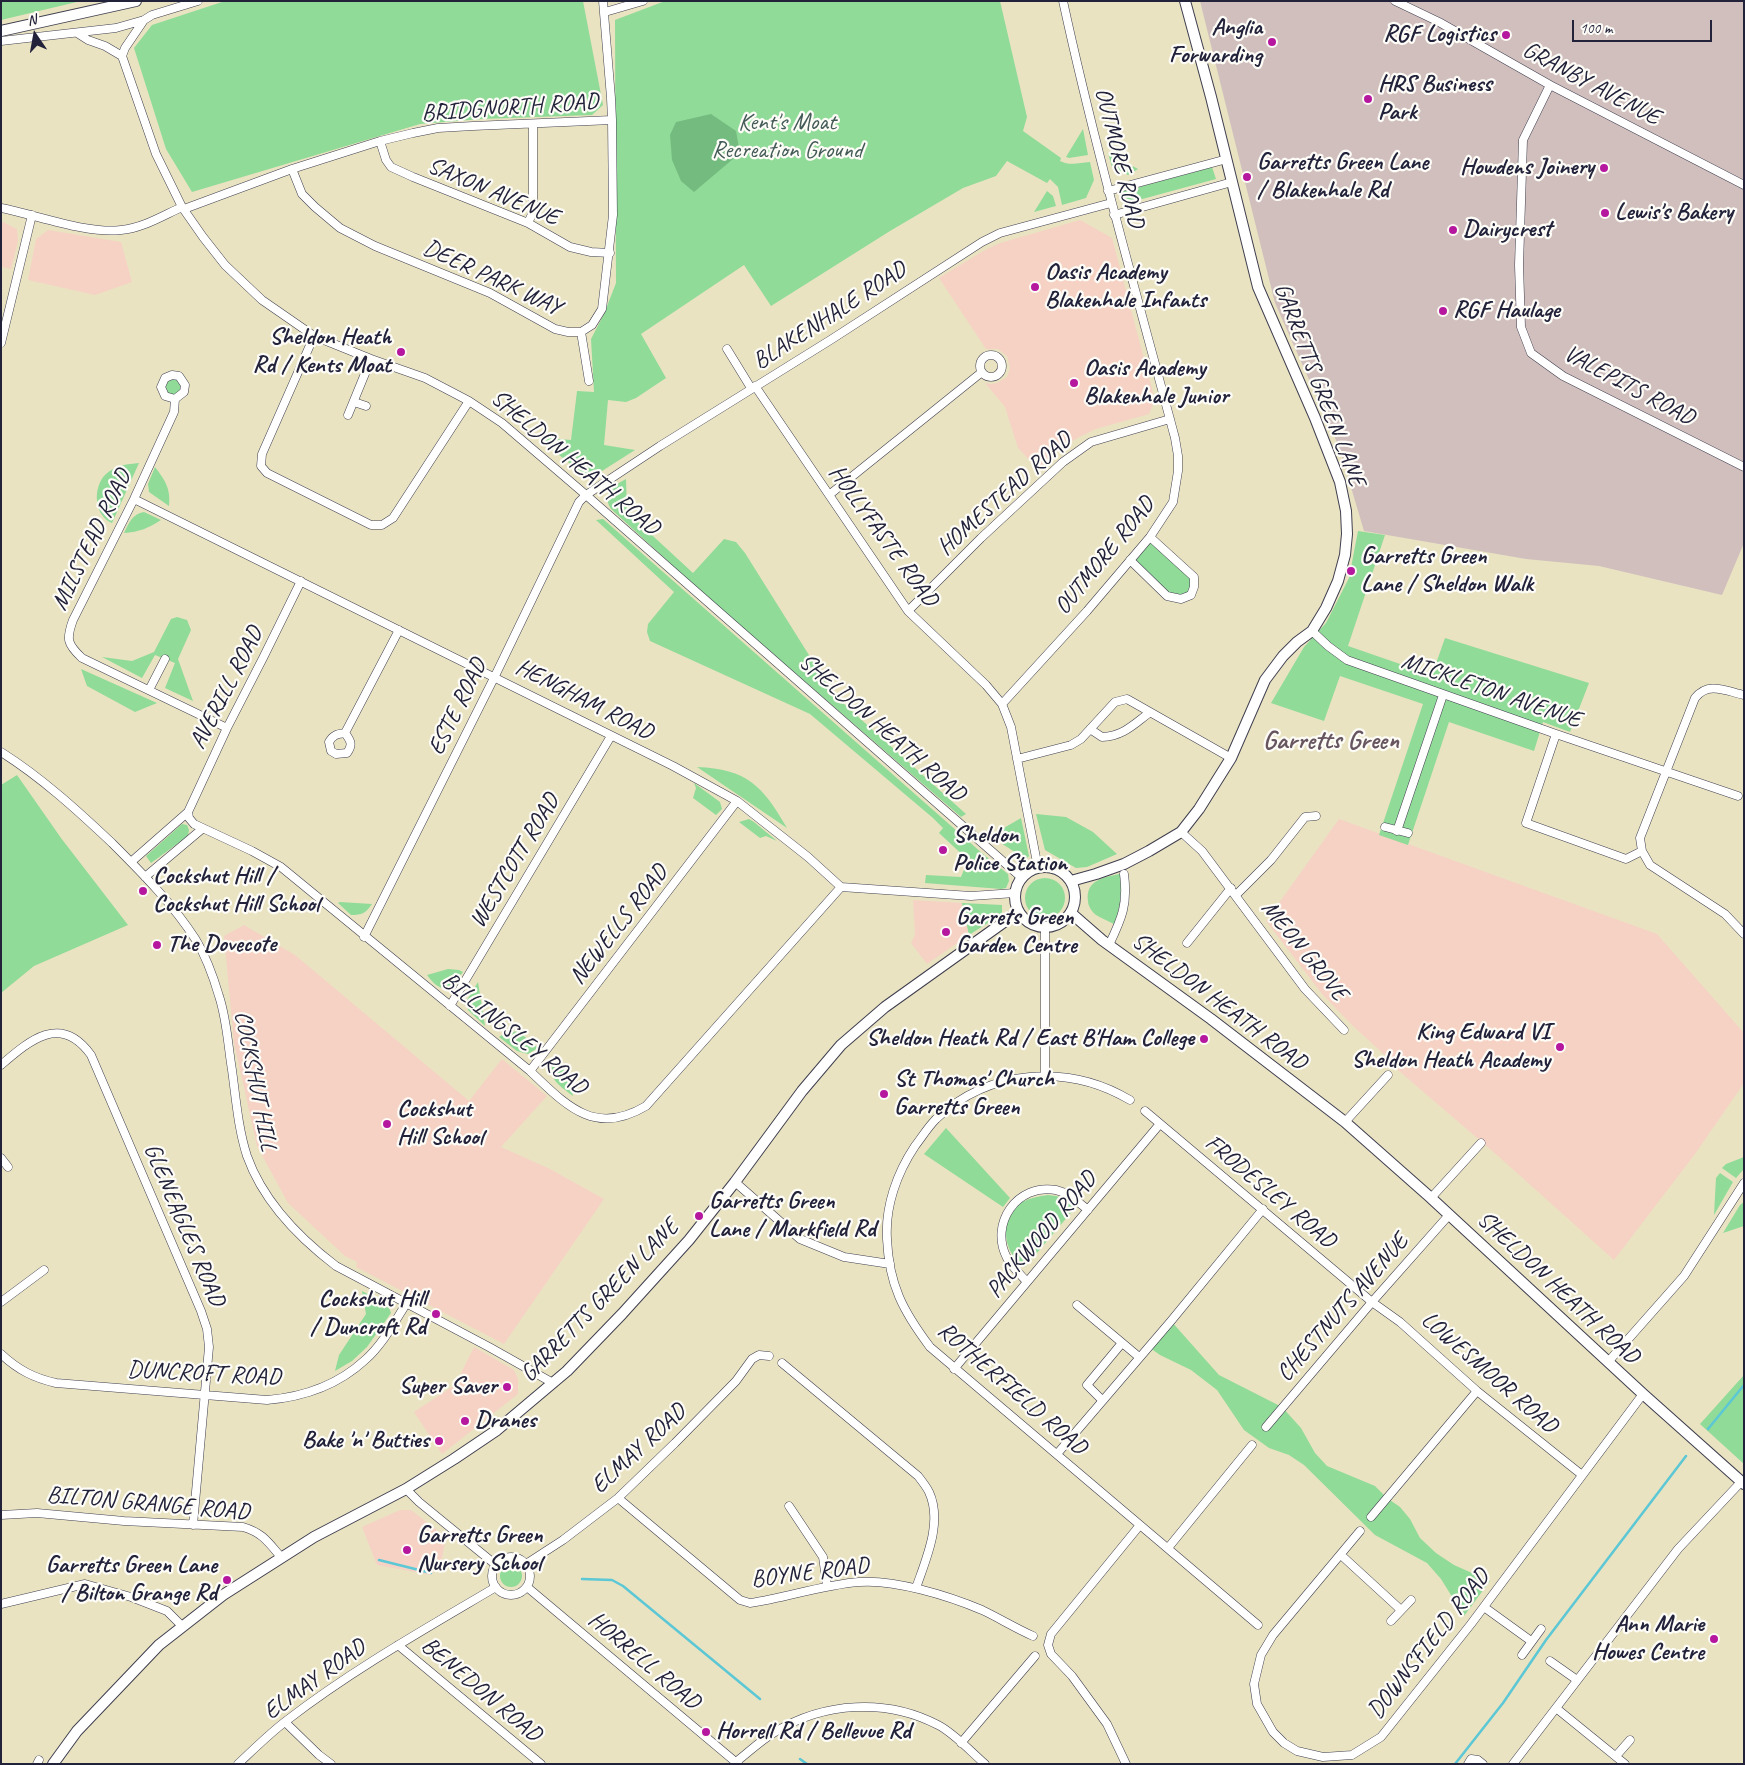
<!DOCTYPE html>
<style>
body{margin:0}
#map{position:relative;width:1745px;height:1765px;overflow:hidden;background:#e9e3c2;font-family:Caveat,sans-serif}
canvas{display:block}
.frame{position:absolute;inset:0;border:2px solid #22223b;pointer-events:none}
.north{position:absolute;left:10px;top:10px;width:50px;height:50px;-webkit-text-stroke:4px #fdfcf7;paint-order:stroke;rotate:348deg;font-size:14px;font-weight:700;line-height:20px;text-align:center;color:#22223b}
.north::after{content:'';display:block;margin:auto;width:18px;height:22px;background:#22223b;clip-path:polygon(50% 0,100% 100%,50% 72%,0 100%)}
.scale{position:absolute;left:1572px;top:20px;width:140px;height:22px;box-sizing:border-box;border:2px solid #22223b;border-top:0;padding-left:6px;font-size:15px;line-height:18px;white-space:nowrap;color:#22223b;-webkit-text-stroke:4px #fdfcf7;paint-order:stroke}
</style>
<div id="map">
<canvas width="1745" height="1765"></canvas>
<div class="frame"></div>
<div class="north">N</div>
<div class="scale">100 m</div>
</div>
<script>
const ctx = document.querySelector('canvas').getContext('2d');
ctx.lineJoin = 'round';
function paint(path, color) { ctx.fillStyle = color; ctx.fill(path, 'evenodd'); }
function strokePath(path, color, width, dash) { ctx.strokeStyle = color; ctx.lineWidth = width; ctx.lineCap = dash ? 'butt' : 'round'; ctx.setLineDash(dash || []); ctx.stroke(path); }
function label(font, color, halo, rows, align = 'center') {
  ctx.font = font + ' Caveat,sans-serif'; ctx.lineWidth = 4.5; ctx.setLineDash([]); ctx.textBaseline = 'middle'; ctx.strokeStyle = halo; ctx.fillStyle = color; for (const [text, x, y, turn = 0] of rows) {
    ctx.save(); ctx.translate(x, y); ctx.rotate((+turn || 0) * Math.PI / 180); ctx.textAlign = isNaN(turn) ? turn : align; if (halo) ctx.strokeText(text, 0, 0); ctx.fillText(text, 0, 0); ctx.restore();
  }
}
const built = new Path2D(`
 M1080 220 1112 238 1155 400 1149 414 1096 429 1079 437 1063 447 1039 470 1018 448 1005 407 985 383 991 384 997 383 1007 377 1010 368 1007 356 998 349H986L939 278 983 251 1000 243Z
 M1 221 17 229 18 241 11 269 1 267Z
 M48 230 121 242 132 282 95 295 28 280 36 239Z
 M1339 819 1657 934 1744 1033V1083L1695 1154 1614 1260 1498 1156 1399 1071 1388 1058 1353 1026 1322 994 1266 921Z
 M913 900 962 903 969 935 927 964 911 943 915 935Z
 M244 925 295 955 469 1101 502 1059 547 1096 501 1147 550 1169 604 1199 504 1344 356 1267 357 1262 345 1256 288 1203 257 1146 234 1043 224 936Z
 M474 1347 514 1370 518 1379V1394L442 1454 414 1412 455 1385Z
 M400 1510H411L446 1537 441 1563 431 1575 377 1565 362 1527Z`);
const industrial = new Path2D(`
 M1200 1H1744V543L1722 595 1599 566 1526 559 1364 531 1339 447 1275 303Z`);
const green = new Path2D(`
 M11 1H81L1 20V2Z
 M225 1H583L603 105 592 115 482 119 420 124 192 192 166 149 134 48 152 25Z
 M665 1H1000L1027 117 1023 131 1061 158 1060 161C1070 166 1079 163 1090 162L1094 180 1086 198 1062 205 1058 187 1050 179 1047 183 1007 161 996 176 963 188 890 231 771 306 744 265 641 334 666 378 636 398 626 402 608 400 604 445 635 450 602 471 585 476 537 437 571 440 577 391 594 392 591 339 604 314 616 283 615 20Z
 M1083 129 1088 155 1069 158 1066 157Z
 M1108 153 1138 169 1128 175 1112 167Z
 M1212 167 1216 179 1124 204 1121 192Z
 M1047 191 1053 196 1056 206 1034 212Z
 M166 387a8 8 0 1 1 16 0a8 8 0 1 1-16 0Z
 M139 463 112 523C94 516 92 487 106 474 116 465 128 464 139 463Z
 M155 467C165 480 171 489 169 506L149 492 148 484Z
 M626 479 627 512 693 573 724 539 736 542 745 553 834 695 966 814 961 817 697 588 611 509C606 501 607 496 610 488Z
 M144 512 161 520C149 528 139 532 124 533 129 523 132 514 144 512Z
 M603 519 983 854 1008 874 1009 881 1006 888 1001 889 925 883 926 875 961 877 968 860 939 833 943 828 933 818 810 714 650 641 647 632 648 624 674 592 596 520Z
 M1358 531 1385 535 1348 646 1432 675 1445 638 1589 683 1570 732 1543 722 1534 751 1449 722 1408 845 1379 835 1423 704 1340 676 1324 721 1271 703 1304 647 1326 623 1349 578Z
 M1150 537 1194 577 1191 595 1167 596 1130 560Z
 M177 617 187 620 191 630 178 659 193 701 165 688 175 663 155 655 142 678 102 657 132 661 154 652 171 619Z
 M81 669 157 703 135 712 87 686Z
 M697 767C747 769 763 786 787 828Z
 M17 775 61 838 128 925 34 966 1 993V785Z
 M694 783 720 802 722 809 716 815 693 798 696 788Z
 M1036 814 1066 817 1093 832 1117 854 1087 867 1076 868 1045 850Z
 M1021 818 1029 856 1027 858H1024L990 836Z
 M749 819 754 822 777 841 766 836 760 838 739 822Z
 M182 824 187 825 189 830 188 836 151 863 146 856Z
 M1120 874C1122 892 1121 907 1114 924 1108 921 1101 918 1096 915 1092 912 1088 906 1088 901 1085 880 1105 877 1120 874Z
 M1025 898a20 20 0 1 1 40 0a20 20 0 1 1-40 0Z
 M340 902 372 904C366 913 362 915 351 915L338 903Z
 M962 903 1002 905V914L969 935Z
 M448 969 459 970 463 972C449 989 443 996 427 975Z
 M478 982 485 1026 468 1010 467 1000Z
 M518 1031 538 1048 528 1054 517 1051 499 1037 505 1033Z
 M552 1058C569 1072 569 1075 573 1096 556 1083 549 1080 552 1058Z
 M946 1128 1010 1198 1003 1207 924 1154Z
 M1744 1157V1169L1736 1178 1722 1168 1726 1164Z
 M1720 1173 1733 1182 1714 1215 1716 1178Z
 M1048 1195C1059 1196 1068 1198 1075 1208L1025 1267C1019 1265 1015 1259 1012 1254 1002 1238 1004 1212 1022 1202 1030 1198 1039 1196 1048 1195Z
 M1744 1202V1226L1723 1233 1740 1205Z
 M362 1291 388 1305 391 1313 367 1347 352 1361 335 1371 339 1355 366 1314Z
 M1171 1321 1219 1375 1282 1407 1301 1428 1315 1453 1327 1466 1375 1486 1387 1498 1400 1507 1410 1519 1420 1538 1436 1553 1454 1565 1490 1581 1464 1616 1441 1579 1427 1563 1375 1535 1304 1465 1289 1455 1269 1448 1244 1430 1217 1390 1191 1370 1160 1355 1150 1348Z
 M1744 1375V1464L1700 1424Z
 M500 1576a11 11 0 1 1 22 0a11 11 0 1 1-22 0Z`);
const forest = new Path2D(`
 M711 114 736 131 740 153 694 192 681 181 672 160 670 135 676 122Z`);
const stream = new Path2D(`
 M1708 1429 1744 1385
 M379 1560 431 1573
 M582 1579 612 1580 623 1586 760 1699
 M800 1759 807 1764
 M1455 1764 1503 1703 1546 1640 1686 1456`);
const minor = new Path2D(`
 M1395 1 1439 22 1550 85 1744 185
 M605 12 643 1
 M77 33 88 40 105 46 122 56
 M1 41 116 28 144 20 152 15 198 1
 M122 56 156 154 182 207 203 237 225 265 262 300 314 336 371 359 425 378 469 401 502 423 586 495 1022 878
 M122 56 125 48 144 20
 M1550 85 1523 140 1519 265 1521 327 1531 353 1563 376 1744 467
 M380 141 386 160 391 167 413 177 528 223 570 247 591 252 610 253
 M292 169 302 194 315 207 340 228 375 246 490 293 555 329 568 332H581L592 325 602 309 613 215 612 120
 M1108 191 1227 159
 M1 208C37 215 86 234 121 230 143 228 162 216 182 207
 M184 209 292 169 380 141 413 133 438 128 473 126 612 120 611 98 603 1
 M1114 215 1232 182
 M528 223 533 212V124
 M581 332 589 381
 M314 336 262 454 261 466 267 473 371 525H382L393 518 469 401
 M1 343 32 215
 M727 349 751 388
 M980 366a11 11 0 1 1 22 0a11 11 0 1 1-22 0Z
 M755 386 908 611 986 685 1002 704 1011 727 1038 868
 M175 399 184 392 185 385 179 376 172 375 165 378 161 387 165 396 175 399 174 412 134 499 73 620C66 639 67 644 82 658L227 728
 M354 402 366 406
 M348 415 371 359
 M829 495 982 372
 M134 499 673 766 737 801 808 857 841 887 971 896 1015 893
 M1130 560 1167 596 1181 599 1191 595 1194 587V577L1150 537
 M301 581 263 658 227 728 188 812 189 818 194 824 252 851 281 867 530 1071C566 1105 594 1137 646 1106L841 887
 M908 611 981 538 1063 462 1091 442 1170 419
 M1312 631 1328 646 1347 660 1556 734 1738 796
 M149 690 165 659
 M1744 695C1726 691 1708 681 1695 698L1640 838 1642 851 1650 865 1725 914 1744 934
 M1002 704 1087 611 1150 537 1173 502 1178 471V456L1175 438C1136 292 1095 148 1063 1
 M1090 729 1102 737C1123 736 1133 725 1149 713
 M345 733C351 741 353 745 347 753L336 754 331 751 329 742C333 735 337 734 345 733L399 630
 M1556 734 1526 823 1626 859 1642 851
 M1 752C42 778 77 810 112 843 142 873 173 904 196 940 205 955 214 979 219 996 227 1020 228 1046 232 1070 236 1099 238 1128 247 1156 263 1201 298 1237 336 1266L489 1347 553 1383
 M1017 759 1071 745 1081 739 1115 702 1127 699 1231 758
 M1385 827 1408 833
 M1397 831 1443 695
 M1181 832 1202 851 1305 989 1344 1030
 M131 862 188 812
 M145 877 202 829
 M1236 895 1271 860 1305 817 1316 816
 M364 937 495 676 579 502 586 495 660 446 832 339 982 242 1000 233 1111 203
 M1187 943 1231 888
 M1109 945C1122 918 1128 904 1124 874
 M450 1006 611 736
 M1 1065C30 1040 61 1013 91 1055L201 1311 207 1329 209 1347 193 1525
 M530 1071 737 801
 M1045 1076V927
 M1130 1100C1068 1063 989 1069 936 1119 928 1127 922 1137 915 1146 897 1173 885 1206 887 1239 889 1285 903 1311 930 1347L1258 1625
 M1145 1111 1372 1302 1400 1322 1477 1391 1582 1475
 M1345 1122 1388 1075
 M1 1158 8 1167
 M735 1182 800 1239 844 1257 890 1264
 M1431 1198 1481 1143
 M1027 1282C1020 1274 1012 1267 1007 1258 989 1224 1017 1183 1056 1190 1069 1193 1078 1202 1088 1210
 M1 1302 44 1270
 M1077 1305 1139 1357
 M1 1354C18 1370 34 1378 56 1383L267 1400C303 1397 338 1385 365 1360 382 1345 394 1323 406 1304
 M1608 1362 1684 1276 1744 1183
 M782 1363 918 1476C922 1481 926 1486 929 1492 943 1522 926 1559 916 1588
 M954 1369 1159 1125
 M1102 1400 1087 1385 1122 1343
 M1266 1427 1372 1302 1449 1215
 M1057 1454 1171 1321 1263 1209
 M406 1489 419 1502 496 1565
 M618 1498 740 1600 750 1603C786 1598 821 1585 859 1582 894 1579 949 1596 982 1610 999 1618 1015 1628 1033 1636
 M789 1506 823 1557 827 1586
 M1 1515 37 1513 124 1521 243 1527C263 1533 268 1542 281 1557
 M1371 1517 1477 1391
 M1360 1531 1273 1635 1261 1655 1254 1684 1257 1704 1273 1732 1284 1743 1297 1751 1323 1757 1352 1755 1381 1737 1471 1624 1643 1394
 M1168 1548 1252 1445
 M1341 1555 1401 1610
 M492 1576a19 19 0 1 1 38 0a19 19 0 1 1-38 0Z
 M526 1564 563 1540 618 1498 675 1443 736 1381 752 1359 759 1355 769 1356
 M527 1587 738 1764
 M1 1604 85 1584 131 1597 167 1611 182 1626
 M1484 1607 1531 1641
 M1391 1621 1411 1600
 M398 1645 541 1764
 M1522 1655 1541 1629
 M1550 1661 1577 1680
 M1556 1708 1625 1764
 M285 1722 319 1755 331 1764
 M961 1743 1035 1656
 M1616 1756 1630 1740
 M736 1762C749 1752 761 1740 775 1732 824 1702 887 1698 938 1725 954 1733 971 1752 985 1764
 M37 1764 39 1760
 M238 1764C254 1749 269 1734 286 1721 352 1670 425 1629 496 1587
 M1126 1764 1107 1724 1072 1676 1051 1654 1048 1645 1051 1634 1140 1525
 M1468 1764 1471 1759 1478 1760 1483 1764
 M1513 1764 1678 1549 1741 1482`);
const tertiary = new Path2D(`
 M1 31 136 1
 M1015 897a30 30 0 1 1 60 0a30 30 0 1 1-60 0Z
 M1071 881 1096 874 1124 864 1149 851 1181 832 1199 809 1231 758 1265 680 1283 656 1297 642 1312 631 1326 608 1338 581 1345 555 1347 534 1346 511 1340 482 1315 418 1258 287 1211 97 1185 1
 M1071 913 1102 940 1211 1019 1345 1122 1431 1198 1643 1394 1744 1484
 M53 1764 77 1731 159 1645 223 1595 314 1537 406 1489 454 1459 497 1430 567 1371 622 1314 689 1240 735 1182 802 1091 841 1045 885 1007 1018 912`);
const markers = [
 [1506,35,5,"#b5179e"],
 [1272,42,5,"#b5179e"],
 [1368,99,5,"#b5179e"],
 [1604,168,5,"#b5179e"],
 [1247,177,5,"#b5179e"],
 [1605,213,5,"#b5179e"],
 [1453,230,5,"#b5179e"],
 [1035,287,5,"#b5179e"],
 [1443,311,5,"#b5179e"],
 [401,352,5,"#b5179e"],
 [1074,383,5,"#b5179e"],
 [1351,571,5,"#b5179e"],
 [943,850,5,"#b5179e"],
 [143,891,5,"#b5179e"],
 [946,932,5,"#b5179e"],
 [157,945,5,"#b5179e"],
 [1204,1039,5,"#b5179e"],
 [1560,1047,5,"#b5179e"],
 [884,1094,5,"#b5179e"],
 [387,1124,5,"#b5179e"],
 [699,1216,5,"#b5179e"],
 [436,1314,5,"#b5179e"],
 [507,1387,5,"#b5179e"],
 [465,1421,5,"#b5179e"],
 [439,1441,5,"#b5179e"],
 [407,1550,5,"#b5179e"],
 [227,1580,5,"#b5179e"],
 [1714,1639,5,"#b5179e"],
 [706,1732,5,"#b5179e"]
];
const poiNames = [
 ["Anglia",1262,28,"right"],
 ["Forwarding",1262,56,"right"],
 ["RGF Logistics",1496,35,"right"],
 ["HRS Business",1378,85],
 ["Park",1378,113],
 ["Garretts Green Lane",1257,163],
 ["/ Blakenhale Rd",1257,191],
 ["Howdens Joinery",1594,168,"right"],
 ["Lewis's Bakery",1615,213],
 ["Dairycrest",1463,230],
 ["Oasis Academy",1045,273],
 ["Blakenhale Infants",1045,301],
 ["RGF Haulage",1453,311],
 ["Sheldon Heath",391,338,"right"],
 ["Rd / Kents Moat",391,366,"right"],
 ["Oasis Academy",1084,369],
 ["Blakenhale Junior",1084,397],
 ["Garretts Green",1361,557],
 ["Lane / Sheldon Walk",1361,585],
 ["Sheldon",953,836],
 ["Police Station",953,864],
 ["Cockshut Hill /",153,877],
 ["Cockshut Hill School",153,905],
 ["Garrets Green",956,918],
 ["Garden Centre",956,946],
 ["The Dovecote",167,945],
 ["King Edward VI",1550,1033,"right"],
 ["Sheldon Heath Academy",1550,1061,"right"],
 ["Sheldon Heath Rd / East B'Ham College",1194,1039,"right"],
 ["St Thomas' Church",894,1080],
 ["Garretts Green",894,1108],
 ["Cockshut",397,1110],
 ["Hill School",397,1138],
 ["Garretts Green",709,1202],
 ["Lane / Markfield Rd",709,1230],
 ["Cockshut Hill",426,1300,"right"],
 ["/ Duncroft Rd",426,1328,"right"],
 ["Super Saver",497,1387,"right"],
 ["Dranes",475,1421],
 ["Bake 'n' Butties",429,1441,"right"],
 ["Garretts Green",417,1536],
 ["Nursery School",417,1564],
 ["Garretts Green Lane",217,1566,"right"],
 ["/ Bilton Grange Rd",217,1594,"right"],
 ["Ann Marie",1704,1625,"right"],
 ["Howes Centre",1704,1653,"right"],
 ["Horrell Rd / Bellevue Rd",716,1732]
];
const streetNames = [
 ["GRANBY AVENUE",1591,84,28],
 ["BRIDGNORTH ROAD",510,108,-4],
 ["OUTMORE ROAD",1119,158,76],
 ["SAXON AVENUE",493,192,23],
 ["DEER PARK WAY",492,278,25],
 ["BLAKENHALE ROAD",830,316,-33],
 ["GARRETTS GREEN LANE",1319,385,69],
 ["VALEPITS ROAD",1629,386,28],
 ["SHELDON HEATH ROAD",575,463,40],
 ["HOMESTEAD ROAD",1005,494,-42],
 ["HOLLYFASTE ROAD",883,536,54],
 ["MILSTEAD ROAD",92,540,-64],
 ["OUTMORE ROAD",1105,556,-51],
 ["AVERILL ROAD",227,688,-63],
 ["MICKLETON AVENUE",1491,691,19],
 ["HENGHAM ROAD",584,700,27],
 ["ESTE ROAD",458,707,-64],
 ["SHELDON HEATH ROAD",882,728,41],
 ["WESTCOTT ROAD",515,861,-59],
 ["NEWELLS ROAD",619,925,-52],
 ["MEON GROVE",1304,951,51],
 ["SHELDON HEATH ROAD",1219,1002,37],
 ["BILLINGSLEY ROAD",514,1034,39],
 ["COCKSHUT HILL",255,1081,79],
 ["FRODESLEY ROAD",1270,1192,40],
 ["GLENEAGLES ROAD",184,1225,67],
 ["PACKWOOD ROAD",1042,1235,-50],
 ["SHELDON HEATH ROAD",1558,1288,43],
 ["GARRETTS GREEN LANE",600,1301,-46],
 ["CHESTNUTS AVENUE",1343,1308,-49],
 ["LOWESMOOR ROAD",1489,1373,41],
 ["DUNCROFT ROAD",204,1374,3],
 ["ROTHERFIELD ROAD",1012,1389,41],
 ["ELMAY ROAD",639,1449,-43],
 ["BILTON GRANGE ROAD",148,1504,5],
 ["BOYNE ROAD",810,1573,-7],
 ["DOWNSFIELD ROAD",1429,1644,-52],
 ["HORRELL ROAD",644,1661,40],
 ["ELMAY ROAD",315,1680,-36],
 ["BENEDON ROAD",481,1690,40]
];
const parkNames = [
 ["Kent's Moat",787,123],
 ["Recreation Ground",787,151]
];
const quarterNames = [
 ["Garretts Green",1331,741]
];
paint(built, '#f6d2c4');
paint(industrial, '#d1bfbe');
paint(green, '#90db98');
paint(forest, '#74bb80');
strokePath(stream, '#5cc7d5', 2.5);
strokePath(minor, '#403f4f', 9);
strokePath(tertiary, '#403f4f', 12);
strokePath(minor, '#fff', 8);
strokePath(tertiary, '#fff', 10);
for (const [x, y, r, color] of markers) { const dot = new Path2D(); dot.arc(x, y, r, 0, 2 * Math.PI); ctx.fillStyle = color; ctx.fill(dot); strokePath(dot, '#fdfcf7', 2); }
label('bold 24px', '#22223b', '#fdfcf7', poiNames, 'left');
label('24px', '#22223b', '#fdfcf7', streetNames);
label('24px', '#435a57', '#fdfcf7', parkNames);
label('bold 26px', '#67565f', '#fdfcf7', quarterNames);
</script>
